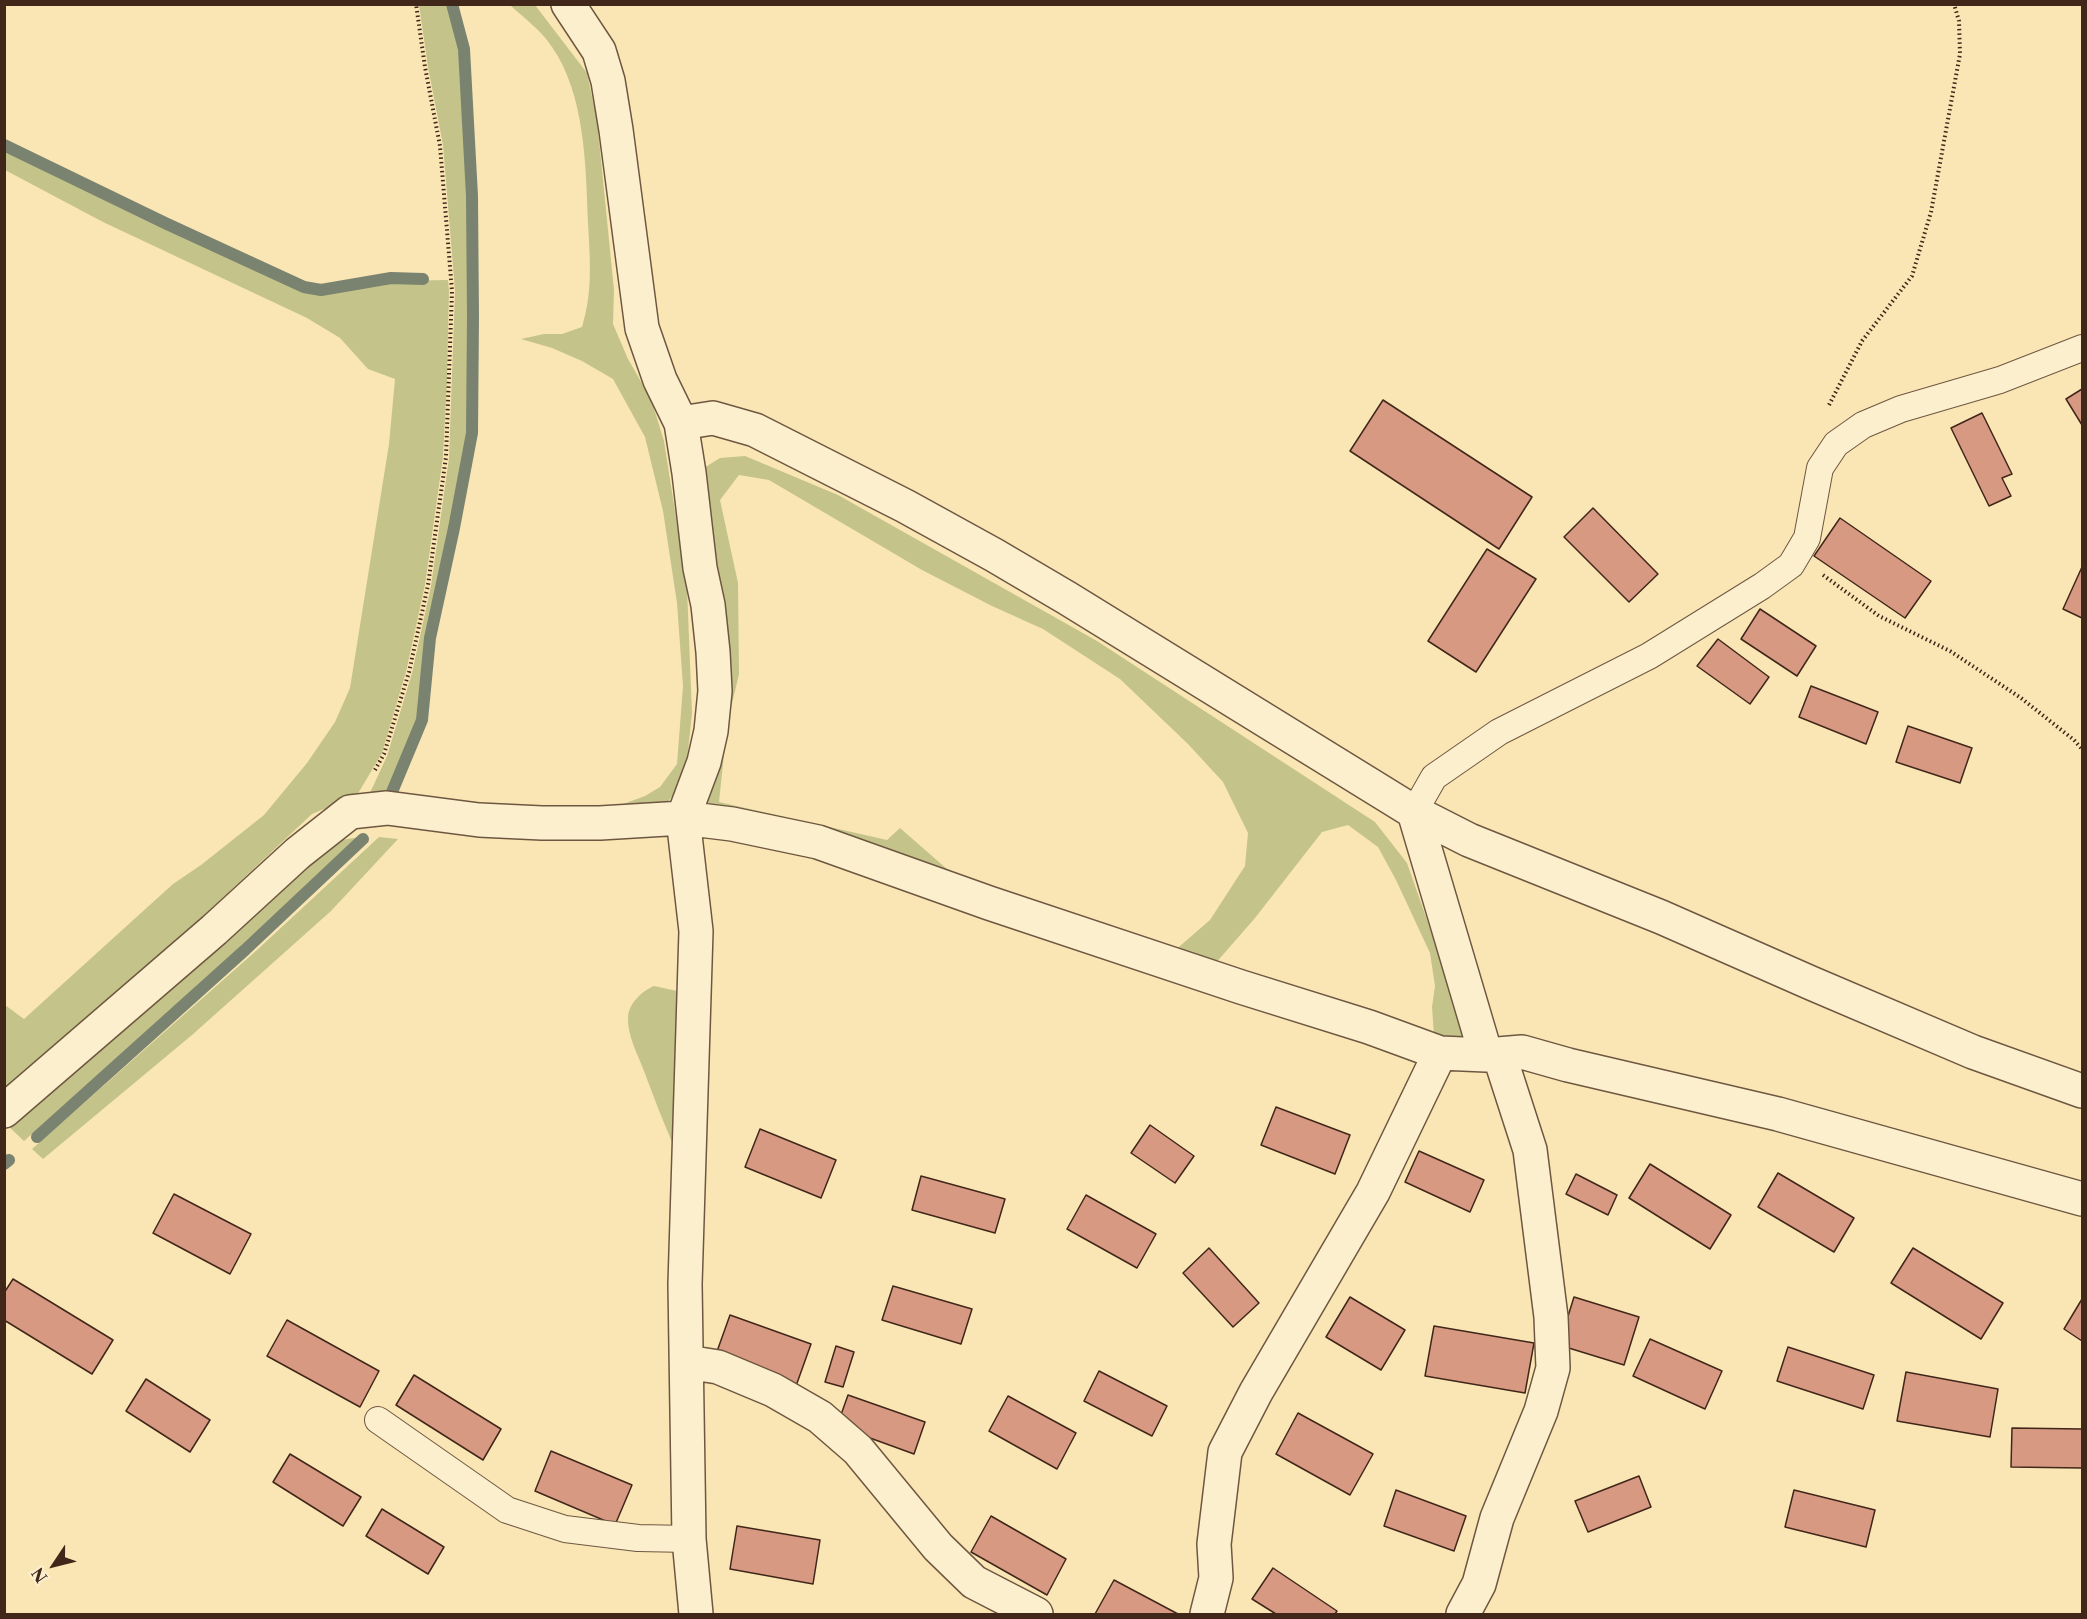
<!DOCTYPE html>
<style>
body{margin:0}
#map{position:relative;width:2087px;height:1619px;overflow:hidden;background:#fae6b4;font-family:"Libre Caslon Text",serif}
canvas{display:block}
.frame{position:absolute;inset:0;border:6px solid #402719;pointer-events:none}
.north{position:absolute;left:24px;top:1535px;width:60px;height:60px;-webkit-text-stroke:4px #fcefce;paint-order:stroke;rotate:235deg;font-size:16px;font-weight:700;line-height:24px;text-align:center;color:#402719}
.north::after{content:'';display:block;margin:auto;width:21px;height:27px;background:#402719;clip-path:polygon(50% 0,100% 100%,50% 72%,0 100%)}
</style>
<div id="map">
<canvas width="2087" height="1619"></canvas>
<div class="frame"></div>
<div class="north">N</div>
</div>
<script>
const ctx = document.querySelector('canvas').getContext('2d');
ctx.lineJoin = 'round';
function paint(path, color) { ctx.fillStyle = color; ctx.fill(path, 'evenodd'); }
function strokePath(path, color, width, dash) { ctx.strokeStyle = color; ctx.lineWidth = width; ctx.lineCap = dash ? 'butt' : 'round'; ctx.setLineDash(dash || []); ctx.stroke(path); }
const green = new Path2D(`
 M419 5H449L461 50 469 196 468 432 451 528 427 638 419 719 382 804 364 806 387 756 412 673 431 586 449 458 455 291 443 145 428 67Z
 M510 5H535L587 73 597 120 614 290 613 324 628 359 651 399 664 441 687 588 692 713 688 751 683 776 677 791 662 808 583 819 645 796 660 787 677 764 683 686 677 603 663 511 645 437 613 379 582 361 552 348 521 339 544 334H562L582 327C593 291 590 260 588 223 586 167 585 94 552 47 542 31 524 18 510 5Z
 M5 149 164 226 302 290 321 293 391 281 448 280 449 291 447 381 443 457 425 585 406 672 382 753 353 802 331 806 312 814 185 933 5 1093V1005L24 1019 173 884 201 865 264 815 307 763 335 722 350 688 389 444 395 379 368 369 340 338 307 318 103 222 5 170Z
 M745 456 838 495 1097 641 1375 822 1407 863 1469 1039 1434 1036 1432 1007 1435 986 1430 953 1396 880 1378 847 1348 825 1322 832 1255 918 1214 965 1173 952 1210 920 1245 866 1248 833 1223 782 1188 744 1120 679 1043 629 992 606 922 570 769 480 739 475 720 500 738 583 739 674 727 725 719 802 887 840 900 828 963 883 699 810V471L720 458Z
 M360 837 242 946 24 1141 5 1123 329 842Z
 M379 837 398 839 331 911 192 1035 43 1159 32 1149 257 950Z
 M654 986 677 991 672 1142C662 1119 653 1095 644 1071 638 1055 627 1035 628 1017 629 1003 642 991 654 986Z`);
const stream = new Path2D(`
 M4 145 165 223 304 287 321 290 391 278 423 279
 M392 792 422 720 430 638 454 528 472 433 473 317 472 196 464 49 452 4
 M37 1137 245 950 363 839
 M4 1164 9 1160`);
const building = new Path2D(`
 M2082 389V425L2066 399Z
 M1383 400 1532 497 1499 549 1350 451Z
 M1982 413 2012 474 2002 478 2011 496 1989 506 1951 428Z
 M1593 508 1658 574 1629 602 1564 537Z
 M1840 518 1931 581 1905 618 1814 556Z
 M1487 549 1536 579 1476 672 1428 641Z
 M2082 567V618L2063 609Z
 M1760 609 1816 646 1797 676 1741 639Z
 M1718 639 1769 677 1750 704 1697 666Z
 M1811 686 1878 712 1866 744 1799 717Z
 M1908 726 1972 748 1960 783 1896 762Z
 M1276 1107 1350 1135 1335 1174 1261 1145Z
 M1150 1125 1194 1156 1175 1183 1131 1153Z
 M760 1129 836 1160 821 1198 745 1167Z
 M1419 1151 1484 1180 1470 1212 1405 1182Z
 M1650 1164 1731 1215 1710 1249 1629 1198Z
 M1778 1173 1854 1218 1834 1252 1758 1207Z
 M1576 1174 1617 1195 1608 1215 1566 1194Z
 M921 1176 1005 1199 995 1233 912 1210Z
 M174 1194 251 1234 230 1274 153 1233Z
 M1086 1195 1156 1234 1137 1268 1067 1229Z
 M1209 1248 1259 1303 1233 1327 1183 1273Z
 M1913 1248 2003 1303 1981 1339 1891 1283Z
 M13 1279 113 1340 92 1374 4 1320V1293Z
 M893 1286 972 1309 961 1344 882 1320Z
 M1350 1297 1405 1330 1381 1370 1326 1337Z
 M1574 1297 1639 1317 1624 1365 1559 1345Z
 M2082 1299V1341L2064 1329Z
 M730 1315 811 1344 796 1386 715 1357Z
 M287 1320 379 1371 360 1407 267 1356Z
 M1434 1326 1534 1343 1525 1393 1425 1376Z
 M1650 1339 1722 1371 1705 1409 1633 1376Z
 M836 1346 854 1352 843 1387 825 1382Z
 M1788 1347 1874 1375 1863 1409 1777 1381Z
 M1099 1371 1167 1406 1152 1436 1084 1401Z
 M1906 1372 1998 1389 1990 1437 1897 1421Z
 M414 1375 501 1429 483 1460 396 1405Z
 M146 1379 210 1420 190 1452 126 1411Z
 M848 1395 925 1422 914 1454 837 1426Z
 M1008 1396 1076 1433 1057 1469 989 1431Z
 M1298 1413 1373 1454 1350 1495 1276 1454Z
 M2012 1428 2082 1429V1468L2011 1467Z
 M551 1451 632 1485 615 1525 535 1491Z
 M290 1454 361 1497 343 1526 273 1482Z
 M1639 1476 1651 1507 1588 1532 1575 1501Z
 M1396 1490 1466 1516 1454 1551 1384 1526Z
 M1794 1490 1875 1510 1866 1547 1785 1527Z
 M382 1509 444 1547 428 1574 366 1536Z
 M991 1516 1066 1559 1047 1595 971 1552Z
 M737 1526 820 1540 813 1584 730 1569Z
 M1273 1568 1337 1611 1335 1614H1276L1252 1599Z
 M1114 1580 1178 1614H1095Z`);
const path = new Path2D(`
 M1829 405 1862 341 1912 276 1931 212 1960 54 1959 21 1954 4
 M1823 575 1879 616 1950 651 2021 698 2074 740 2082 749
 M375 770 384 754 409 672 428 585 446 457 452 291 440 146 425 67 416 4`);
const lane = new Path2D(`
 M1414 812 1434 777 1499 732 1649 656 1762 586 1791 565 1807 538 1820 468 1836 444 1863 425 1901 409 2000 380 2082 348
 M378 1420 507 1510 565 1529 638 1538 689 1539`);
const street = new Path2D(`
 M568 4 599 51 608 81 616 130 642 328 660 380 681 423 689 473 700 568 708 605 713 652 715 691 711 731 704 762 683 818 696 931 685 1284 689 1539 696 1614
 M681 423 713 418 755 430 905 506 994 555 1067 598 1414 812 1469 840 1661 917 1811 983 1973 1052 2082 1091
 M1414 812 1486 1055
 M4 1111 214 930 298 853 350 812 387 808 479 820 542 823H600L683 818 732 824 818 842 989 903 1241 987 1369 1027 1440 1053 1486 1055 1522 1052 1568 1065 1778 1114 2082 1199
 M687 1362 718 1367 773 1390 820 1417 858 1450 938 1547 974 1582 1036 1614
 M1207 1614 1216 1578 1214 1544 1225 1452 1256 1392 1373 1192 1440 1053
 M1463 1614 1479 1584 1497 1518 1541 1411 1553 1368 1551 1317 1530 1150 1499 1054`);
paint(green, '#c4c389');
strokePath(stream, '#79836f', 12);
paint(building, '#d89983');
strokePath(building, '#402719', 1.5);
strokePath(lane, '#6e5740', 28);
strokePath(street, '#6e5740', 36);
strokePath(path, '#402719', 4, [1.5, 3]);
strokePath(lane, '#fcefce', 26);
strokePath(street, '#fcefce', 33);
</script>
